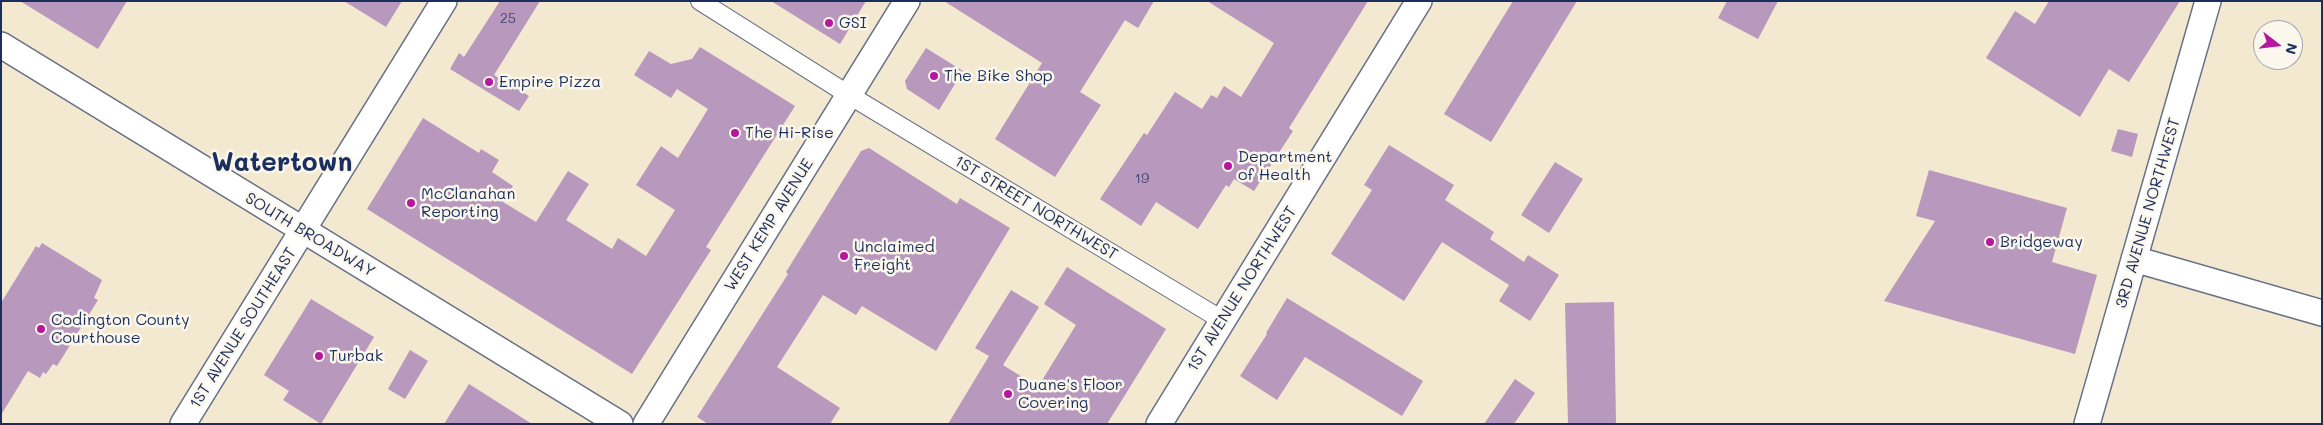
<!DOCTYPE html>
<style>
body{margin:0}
#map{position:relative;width:2323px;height:425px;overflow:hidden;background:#f3e8d0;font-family:Mali,sans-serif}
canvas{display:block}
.frame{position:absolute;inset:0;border:2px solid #1b2f5e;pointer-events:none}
.north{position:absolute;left:2253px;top:20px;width:50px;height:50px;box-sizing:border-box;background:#fbf7ec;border:1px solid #a1a7b3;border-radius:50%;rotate:106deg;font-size:14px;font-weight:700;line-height:20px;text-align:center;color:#1b2f5e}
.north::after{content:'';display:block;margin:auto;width:18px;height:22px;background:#b5179e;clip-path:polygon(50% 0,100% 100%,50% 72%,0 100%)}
</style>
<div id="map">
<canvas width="2323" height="425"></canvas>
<div class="frame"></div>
<div class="north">N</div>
</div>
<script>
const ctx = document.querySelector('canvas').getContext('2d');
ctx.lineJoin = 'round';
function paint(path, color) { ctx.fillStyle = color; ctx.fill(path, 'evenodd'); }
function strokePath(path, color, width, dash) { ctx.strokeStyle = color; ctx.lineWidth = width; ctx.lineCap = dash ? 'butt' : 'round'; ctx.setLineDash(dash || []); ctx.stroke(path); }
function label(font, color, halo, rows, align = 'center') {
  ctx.font = font + ' Mali,sans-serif'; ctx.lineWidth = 5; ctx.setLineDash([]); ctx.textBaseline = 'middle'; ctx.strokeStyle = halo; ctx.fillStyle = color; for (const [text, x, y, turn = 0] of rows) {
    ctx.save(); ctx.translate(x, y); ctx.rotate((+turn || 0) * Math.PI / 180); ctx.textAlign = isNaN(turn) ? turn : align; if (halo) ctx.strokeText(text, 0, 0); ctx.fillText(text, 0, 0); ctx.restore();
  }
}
const building = new Path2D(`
 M20 1H127L98 49Z
 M344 1H402L386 27Z
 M500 1H540L494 75 529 96 519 111 450 69 459 53 464 57Z
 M771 1H866L840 44Z
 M944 1H1154L1138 28 1125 20 1080 92 1101 105 1055 177 995 139 1042 63Z
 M1207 1H1368L1289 128 1293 131 1254 191 1234 179 1229 187 1226 185 1198 229 1156 202 1141 226 1100 199 1144 133 1147 135 1175 92 1202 109 1211 95 1217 98 1224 86 1241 97 1274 43Z
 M1513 1H1577L1491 142 1444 114Z
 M1727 1H1778L1758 39 1718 18Z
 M2049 1H2180L2129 82 2109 69 2080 117 1986 58 2015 11 2035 24Z
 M700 47 795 106 706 247 711 250 632 374 367 209 423 118 479 153 481 149 499 160 492 172 513 186 503 202 536 222 568 171 589 184 566 220 612 249 618 238 646 256 675 210 636 185 661 146 678 158 708 109 677 89 671 98 634 75 649 51 671 64 692 59Z
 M926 48 963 71 939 110 907 89 905 81Z
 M2118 129 2138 134 2132 157 2111 151Z
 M1389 145 1454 185 1445 200 1494 232 1490 239 1524 262 1528 255 1559 275 1530 321 1499 301 1509 285 1442 242 1404 301 1331 254 1372 190 1364 185Z
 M869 148 957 204 960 198 1010 228 936 351 862 306 856 315 823 295 777 367 840 408 830 424H708L697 417 788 274 786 272 861 151Z
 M1555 162 1583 179 1549 233 1521 215Z
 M1929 170 2067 208 2052 262 2097 275 2075 354 1884 301 1935 221 1916 216Z
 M42 243 102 280 94 298 98 300 57 366 53 364 46 374 43 372 40 378 28 371 1 415V303L36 246 39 248Z
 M1067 267 1166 329 1107 424H948L989 356 975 348 1011 290 1039 307 1003 365 1038 387 1076 325 1044 304Z
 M1287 298 1423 381 1402 416 1305 357 1277 400 1240 376 1267 334 1266 333Z
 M311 299 374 337 321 424 283 400 289 391 264 375Z
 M1614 302 1616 424H1568L1565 303Z
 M410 350 428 361 405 399 388 389Z
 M1515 379 1535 393 1514 424H1484Z
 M469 384 488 396 532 424H444Z`);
const street = new Path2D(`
 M700 1 849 95 1222 320`);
const secondary = new Path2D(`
 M1 45 620 424
 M2134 259 2322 313
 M183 424 444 1
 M646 424 907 1
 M1159 424 1419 1
 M2087 424 2208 1`);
const markers = [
 [829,23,5,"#b5179e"],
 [934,76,5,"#b5179e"],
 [489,82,5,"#b5179e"],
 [735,133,5,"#b5179e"],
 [1228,166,5,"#b5179e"],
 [411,203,5,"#b5179e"],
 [1990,242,5,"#b5179e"],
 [844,256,5,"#b5179e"],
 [41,329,5,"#b5179e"],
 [319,356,5,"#b5179e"],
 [1008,394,5,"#b5179e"]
];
const numberNames = [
 ["25",508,19],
 ["19",1142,179]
];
const poiNames = [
 ["GSI",839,23],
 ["The Bike Shop",944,76],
 ["Empire Pizza",499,82],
 ["The Hi-Rise",745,133],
 ["Department",1238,157],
 ["of Health",1238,175],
 ["McClanahan",421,194],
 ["Reporting",421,212],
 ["Bridgeway",2000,242],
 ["Unclaimed",854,247],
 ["Freight",854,265],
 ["Codington County",51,320],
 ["Courthouse",51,338],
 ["Turbak",329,356],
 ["Duane's Floor",1018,385],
 ["Covering",1018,403]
];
const streetNames = [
 ["1ST STREET NORTHWEST",1036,208,31],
 ["3RD AVENUE NORTHWEST",2148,213,-74],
 ["WEST KEMP AVENUE",769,225,-58],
 ["SOUTH BROADWAY",310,235,31],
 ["1ST AVENUE NORTHWEST",1242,289,-58],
 ["1ST AVENUE SOUTHEAST",243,328,-58]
];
const townNames = [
 ["Watertown",282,163]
];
paint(building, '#b898bc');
strokePath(street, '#677086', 20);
strokePath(secondary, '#677086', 28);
strokePath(street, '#fff', 18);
strokePath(secondary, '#fff', 25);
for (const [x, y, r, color] of markers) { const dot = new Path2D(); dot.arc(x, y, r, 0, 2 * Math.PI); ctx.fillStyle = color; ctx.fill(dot); strokePath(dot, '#fbf7ec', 2); }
label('14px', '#424976', null, numberNames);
label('16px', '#1b2f5e', '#fbf7ec', poiNames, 'left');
label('16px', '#1b2f5e', '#fbf7ec', streetNames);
label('bold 26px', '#1b2f5e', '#fbf7ec', townNames);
</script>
